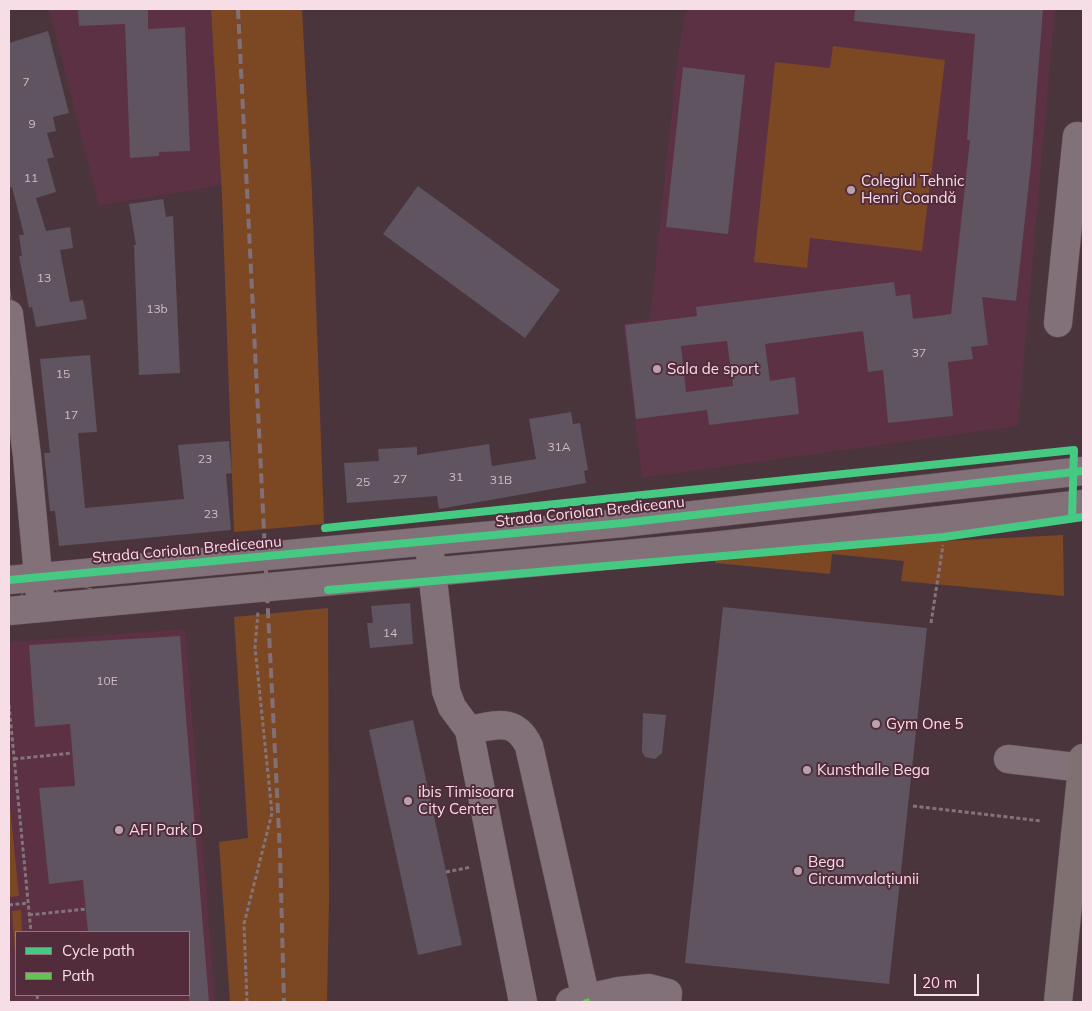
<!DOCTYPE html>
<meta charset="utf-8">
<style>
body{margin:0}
#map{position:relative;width:1092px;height:1011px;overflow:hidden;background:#4a353d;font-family:Mulish,sans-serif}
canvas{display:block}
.frame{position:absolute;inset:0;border:10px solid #f7dde6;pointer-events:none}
.legend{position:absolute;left:15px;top:931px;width:175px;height:65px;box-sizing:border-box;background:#532c3c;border:1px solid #957380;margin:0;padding:6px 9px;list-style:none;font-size:15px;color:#f7dde6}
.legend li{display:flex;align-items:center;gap:10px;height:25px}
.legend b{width:25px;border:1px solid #957380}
.scale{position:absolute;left:914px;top:974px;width:65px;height:22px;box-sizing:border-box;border:2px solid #f7dde6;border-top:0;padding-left:6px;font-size:15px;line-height:18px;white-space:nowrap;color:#f7dde6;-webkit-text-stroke:4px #532c3c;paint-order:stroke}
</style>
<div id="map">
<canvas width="1092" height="1011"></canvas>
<div class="frame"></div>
<ul class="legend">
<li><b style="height:6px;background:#46c982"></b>Cycle path</li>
<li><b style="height:6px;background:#66c356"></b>Path</li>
</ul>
<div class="scale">20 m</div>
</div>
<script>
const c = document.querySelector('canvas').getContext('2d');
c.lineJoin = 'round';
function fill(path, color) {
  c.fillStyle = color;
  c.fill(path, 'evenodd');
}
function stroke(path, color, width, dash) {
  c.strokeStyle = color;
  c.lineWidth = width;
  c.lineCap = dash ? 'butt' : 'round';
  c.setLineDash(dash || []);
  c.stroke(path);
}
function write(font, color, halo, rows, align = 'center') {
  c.font = font + ' Mulish,sans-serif';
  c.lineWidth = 4;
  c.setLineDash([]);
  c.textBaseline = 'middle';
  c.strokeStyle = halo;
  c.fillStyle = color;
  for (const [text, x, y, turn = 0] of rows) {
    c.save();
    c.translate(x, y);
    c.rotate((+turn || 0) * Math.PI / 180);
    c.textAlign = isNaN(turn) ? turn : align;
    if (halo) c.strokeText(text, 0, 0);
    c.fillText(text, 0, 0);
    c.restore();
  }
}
fill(new Path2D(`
 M 49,9 L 211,9 L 221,185 L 99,206 Z
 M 686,9 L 1055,9 L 1018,426 L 642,478 L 623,324 L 650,319 L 677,61 Z
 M 185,629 L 215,1002 L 9,1002 L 9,642 ZM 16,932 L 189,932 L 189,995 L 16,995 Z`), '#5b3143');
fill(new Path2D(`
 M 211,9 L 302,9 L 312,192 L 324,524 L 234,532 L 222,196 Z
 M 833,46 L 945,60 L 922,251 L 810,238 L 807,268 L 754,262 L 775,62 L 830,68 Z
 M 1063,535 L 1064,596 L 901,581 L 904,561 L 832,554 L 830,574 L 715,563 L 715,556 L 944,541 Z
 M 328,608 L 329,900 L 327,1002 L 230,1002 L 219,842 L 248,838 L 234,617 Z
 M 9,796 L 19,896 L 10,897 L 9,880 Z
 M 21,910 L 22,932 L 16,932 L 16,968 L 12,911 Z`), '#7c4723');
fill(new Path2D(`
 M 78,9 L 148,9 L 148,29 L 185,27 L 190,151 L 159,152 L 159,156 L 130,158 L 125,24 L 79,26 Z
 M 855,9 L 1043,9 L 1031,164 L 1016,301 L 982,297 L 988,345 L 971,347 L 973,359 L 948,362 L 953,416 L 888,423 L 883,370 L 868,372 L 863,331 L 765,344 L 770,381 L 795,377 L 799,414 L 709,425 L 707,410 L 636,419 L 625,325 L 697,316 L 696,307 L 894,282 L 896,296 L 910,294 L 913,319 L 951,314 L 970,140 L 967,140 L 975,34 L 854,21 ZM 727,341 L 733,386 L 686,392 L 681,346 Z
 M 48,31 L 69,113 L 53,117 L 56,131 L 47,133 L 54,157 L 47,159 L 56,192 L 36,198 L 46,231 L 70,227 L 73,248 L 60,250 L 70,302 L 83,300 L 87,319 L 36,327 L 32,307 L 29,308 L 19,256 L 22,256 L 19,235 L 24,235 L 12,187 L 9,188 L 9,43 Z
 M 683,67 L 745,75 L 728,234 L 666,227 Z
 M 418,186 L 560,290 L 525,338 L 383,234 Z
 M 163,199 L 166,217 L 173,216 L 180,373 L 139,375 L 134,245 L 136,245 L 129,204 Z
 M 90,355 L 97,432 L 78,433 L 85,508 L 184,499 L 178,445 L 229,441 L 232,473 L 226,474 L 231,530 L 59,546 L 55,511 L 50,511 L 44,453 L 50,453 L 40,359 Z
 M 571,412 L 573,424 L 580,423 L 588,470 L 584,471 L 586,483 L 439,509 L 437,496 L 347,503 L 344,463 L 379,461 L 378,449 L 417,447 L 417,455 L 489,444 L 492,466 L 536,459 L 529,419 Z
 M 410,603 L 413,644 L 370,648 L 367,623 L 373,623 L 371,606 Z
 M 723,607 L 927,628 L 889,984 L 685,963 Z
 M 180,636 L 186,717 L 209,1002 L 189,1002 L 189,932 L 88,932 L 83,880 L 49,884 L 39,788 L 75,786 L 70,724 L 35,727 L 29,645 Z
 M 643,713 L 666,715 L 662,753 L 655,759 L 645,757 L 642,752 Z
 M 413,720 L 462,945 L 418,955 L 369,730 Z`), '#5f545f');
const minor = new Path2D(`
 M 9,314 L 27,456 L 40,596
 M 1058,323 L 1077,136
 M 430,554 L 446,691 L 452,707 L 469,730 L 523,1002
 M 9,580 L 623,523 L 1083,471
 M 9,611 L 713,546 L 1083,504
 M 469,730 C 496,725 515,717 529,746 L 586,999
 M 1008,759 L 1083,768
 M 570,1002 L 619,991 L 649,988 L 668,993 L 667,1002`);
const major = new Path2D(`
 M 1058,1002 L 1083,758`);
stroke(minor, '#67545b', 29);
stroke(major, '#67545b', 29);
stroke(new Path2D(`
 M 931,623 L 943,545
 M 9,705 L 31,932
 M 14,759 L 72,753
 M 913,806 L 1041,821
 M 446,872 L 471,867
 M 9,905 L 28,903
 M 29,915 L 86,909
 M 37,995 L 38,1002
 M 247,1002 L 244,924 L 272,813 L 255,647 L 258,612`), '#84747a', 3, [4, 2.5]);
stroke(minor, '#827178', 28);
stroke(major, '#7f7172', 28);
stroke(new Path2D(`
 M 9,284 L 29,423 L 41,548 C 41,568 31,588 15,601
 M 9,349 L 22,457 L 31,553 C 37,572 47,586 65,596
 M 42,545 C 50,568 68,584 92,589
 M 9,586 L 21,570 L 29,548
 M 9,600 L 711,534 L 1083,493
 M 9,611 L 713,546 L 1083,504`), '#817177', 1);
stroke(new Path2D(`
 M 238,9 L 280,853 L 284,1002`), '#817177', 4, [10, 5]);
stroke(new Path2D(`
 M 586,999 L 587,1002`), '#66c356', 6, [12, 6]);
stroke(new Path2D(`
 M 325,528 L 1074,450 L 1072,518
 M 9,580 L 623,523 L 1083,471
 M 328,590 L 944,537 L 1083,517`), '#46c982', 8);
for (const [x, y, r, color] of [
 [851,190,5,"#baa2ab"],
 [657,369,5,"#baa2ab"],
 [876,724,5,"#baa2ab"],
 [807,770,5,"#baa2ab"],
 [408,801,5,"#baa2ab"],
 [119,830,5,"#baa2ab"],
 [798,871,5,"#baa2ab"]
]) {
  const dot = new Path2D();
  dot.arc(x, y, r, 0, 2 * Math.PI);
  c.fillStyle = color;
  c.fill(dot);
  stroke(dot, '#532c3c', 2);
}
write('12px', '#d1bbc4', null, [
 ["7",26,82],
 ["9",32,124],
 ["11",31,178],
 ["13",44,278],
 ["13b",157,309],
 ["37",919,353],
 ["15",63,374],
 ["17",71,415],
 ["31A",559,447],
 ["23",205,459],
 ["31",456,477],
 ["27",400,479],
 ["31B",501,480],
 ["25",363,482],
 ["23",211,514],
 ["14",390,633],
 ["10E",107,681]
]);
write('15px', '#f7dde6', '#532c3c', [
 ["Colegiul Tehnic",861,181],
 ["Henri Coandă",861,198],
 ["Sala de sport",667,369],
 ["Gym One 5",886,724],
 ["Kunsthalle Bega",817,770],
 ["ibis Timisoara",418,792],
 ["City Center",418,809],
 ["AFI Park D",129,830],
 ["Bega",808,862],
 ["Circumvalațiunii",808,879]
], 'left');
write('15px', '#f7dde6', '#532c3c', [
 ["Strada Coriolan Brediceanu",590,512,-6],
 ["Strada Coriolan Brediceanu",187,550,-5]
]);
</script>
